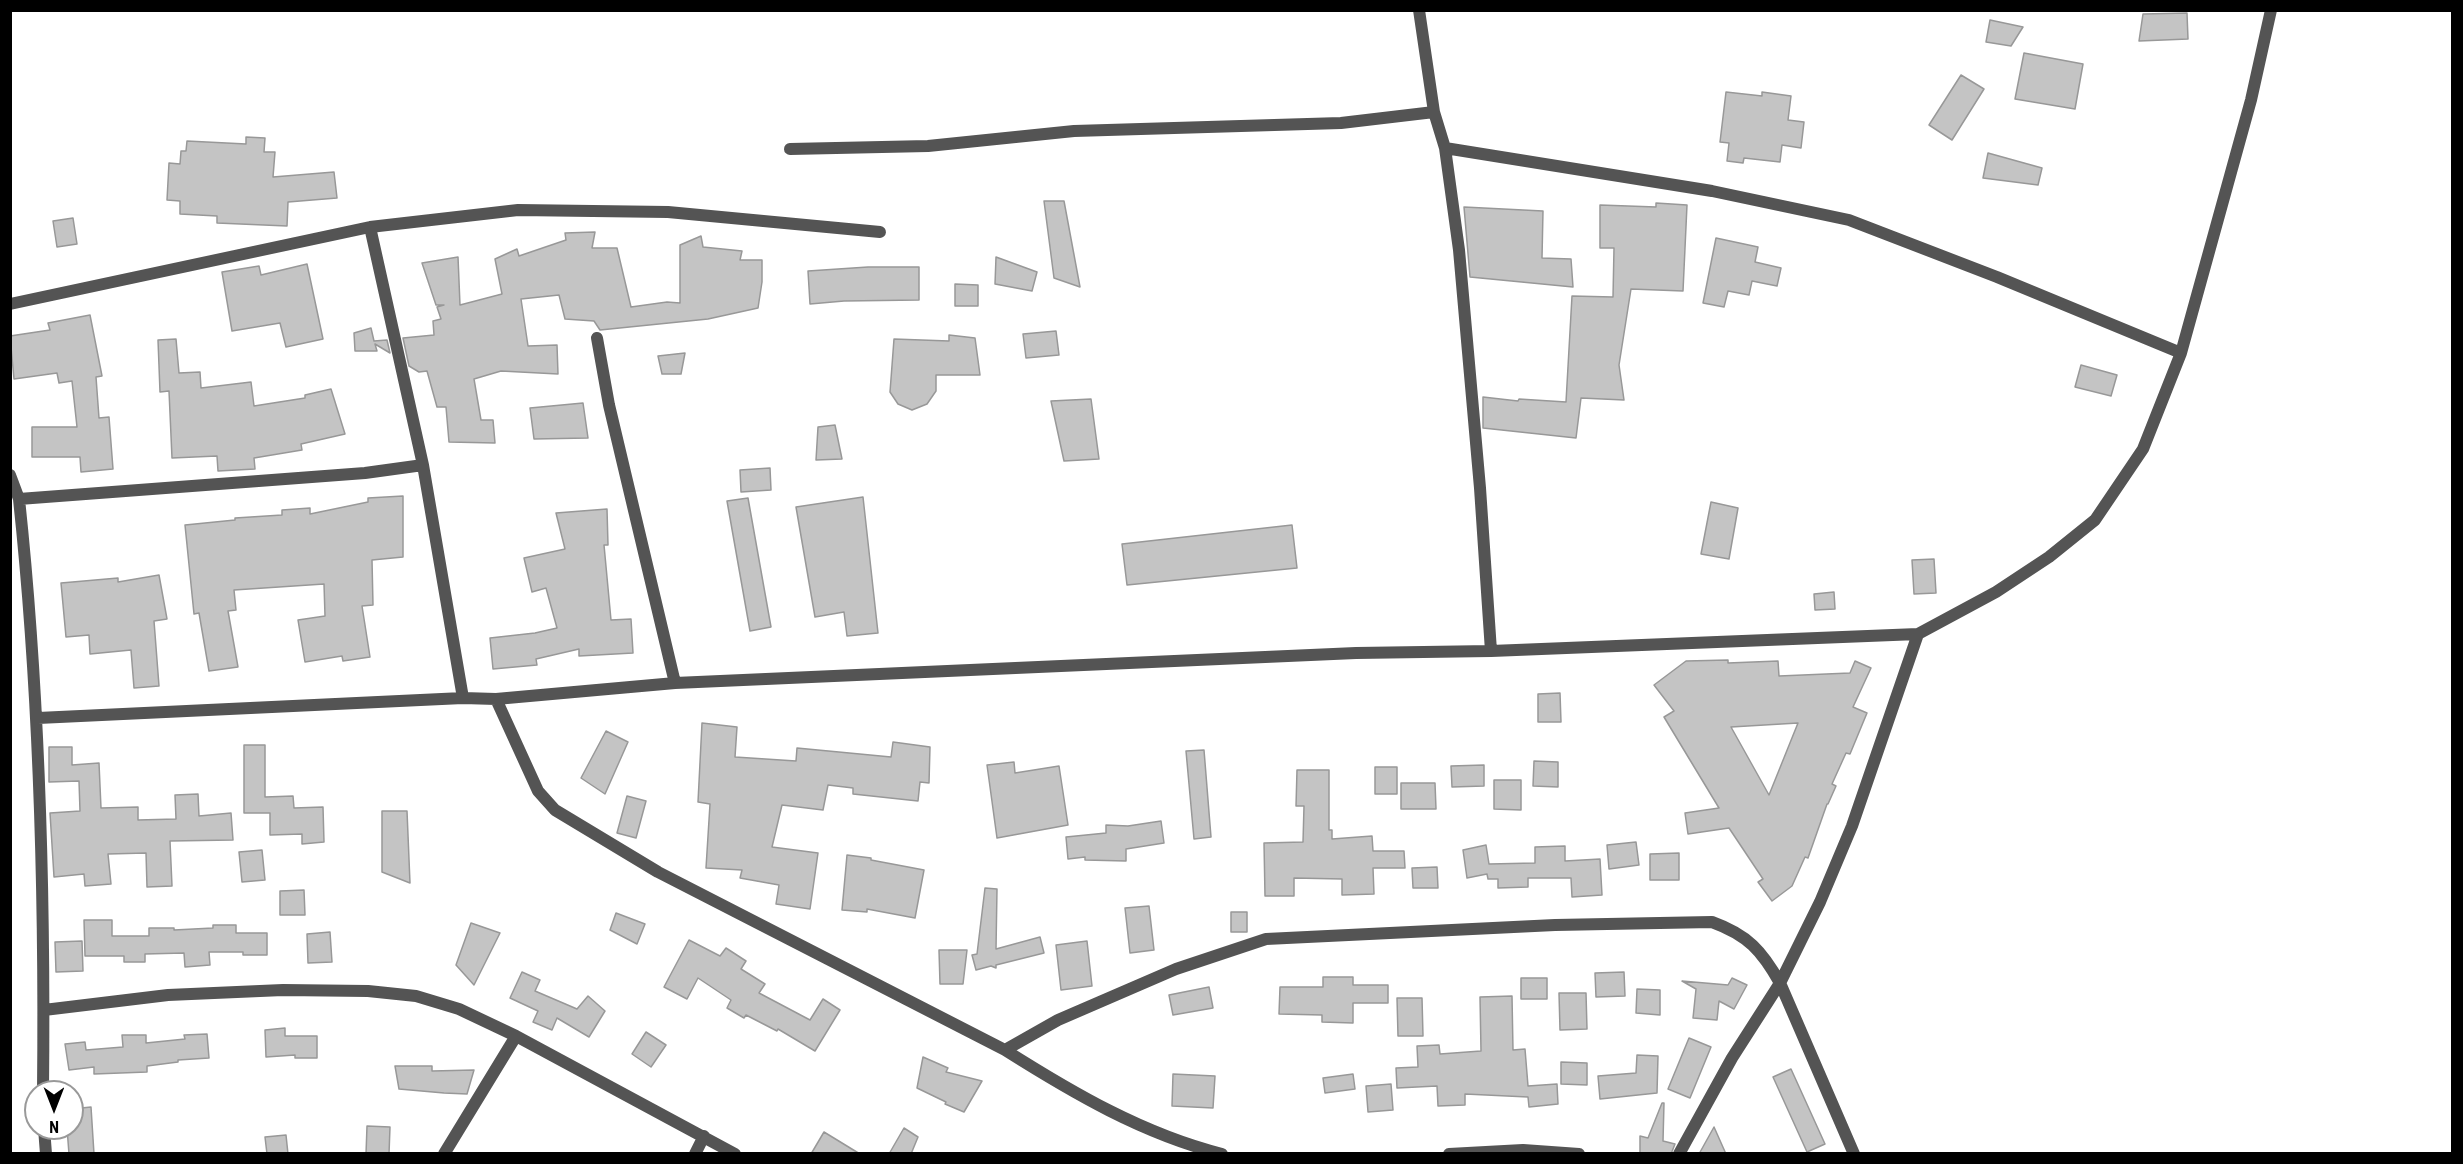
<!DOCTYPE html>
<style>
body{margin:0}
#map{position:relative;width:2463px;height:1164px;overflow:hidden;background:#fff;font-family:"Roboto Condensed",sans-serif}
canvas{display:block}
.frame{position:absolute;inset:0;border:12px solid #000;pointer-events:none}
.north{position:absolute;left:24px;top:1080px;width:60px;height:60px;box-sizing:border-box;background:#fff;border:2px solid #999;border-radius:50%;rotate:180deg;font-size:16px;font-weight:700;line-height:24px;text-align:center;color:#000}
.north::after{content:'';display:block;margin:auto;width:21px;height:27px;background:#000;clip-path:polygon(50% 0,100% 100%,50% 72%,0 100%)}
</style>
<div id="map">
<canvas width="2463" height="1164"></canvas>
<div class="frame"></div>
<div class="north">N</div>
</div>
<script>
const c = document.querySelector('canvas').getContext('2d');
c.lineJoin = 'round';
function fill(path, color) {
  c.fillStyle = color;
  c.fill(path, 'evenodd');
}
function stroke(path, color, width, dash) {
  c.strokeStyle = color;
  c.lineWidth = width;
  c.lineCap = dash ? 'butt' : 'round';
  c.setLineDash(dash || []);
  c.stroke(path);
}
const building = new Path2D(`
 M 2187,13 L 2188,39 L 2139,41 L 2143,14 Z
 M 1990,20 L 2023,27 L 2011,46 L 1986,42 Z
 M 2024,53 L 2083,64 L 2075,109 L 2015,99 Z
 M 1961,75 L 1984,89 L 1952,140 L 1929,125 Z
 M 1726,92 L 1762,96 L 1762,92 L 1791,96 L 1788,120 L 1804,122 L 1801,148 L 1782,145 L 1780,162 L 1744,158 L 1743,163 L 1727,161 L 1729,143 L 1720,142 Z
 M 246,137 L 265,138 L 264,152 L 275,152 L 273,177 L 334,172 L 337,198 L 288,202 L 287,226 L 217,223 L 217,216 L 180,214 L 180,201 L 167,200 L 169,163 L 180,164 L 181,151 L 186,151 L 187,141 L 246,144 Z
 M 1988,153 L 2042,168 L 2038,185 L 1983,178 Z
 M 1044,201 L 1064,201 L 1080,287 L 1054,278 Z
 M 1656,203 L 1687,205 L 1683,291 L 1631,289 L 1619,365 L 1624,400 L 1581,398 L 1576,438 L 1483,428 L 1483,397 L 1518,401 L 1519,399 L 1566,402 L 1572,296 L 1613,297 L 1614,248 L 1600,248 L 1600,205 L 1656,207 Z
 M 1464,207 L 1543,211 L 1542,258 L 1571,259 L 1573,287 L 1470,277 Z
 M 73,218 L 77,244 L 57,247 L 53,221 Z
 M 595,232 L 592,248 L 617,248 L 631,307 L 667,302 L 680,303 L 680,245 L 701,236 L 703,247 L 742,251 L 740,260 L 762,260 L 762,282 L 758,308 L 708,319 L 600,330 L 594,321 L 565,319 L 559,295 L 521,299 L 528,346 L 557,345 L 558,374 L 501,371 L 474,379 L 481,420 L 493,420 L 495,443 L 449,442 L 446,407 L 437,407 L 427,371 L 419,372 L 409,366 L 403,338 L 434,335 L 433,321 L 441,319 L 437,307 L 444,305 L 436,305 L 422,263 L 458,257 L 460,305 L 502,294 L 495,259 L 517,249 L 519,256 L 566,240 L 565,233 Z
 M 1716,238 L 1758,247 L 1755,262 L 1781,268 L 1777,286 L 1752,281 L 1749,295 L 1728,291 L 1724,307 L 1703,303 Z
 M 996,257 L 1037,272 L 1032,291 L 995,284 Z
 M 307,264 L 323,339 L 286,347 L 280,323 L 232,331 L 222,272 L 259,266 L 261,275 Z
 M 868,267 L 919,267 L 919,300 L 844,301 L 810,304 L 808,271 Z
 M 955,284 L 978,285 L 978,306 L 955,306 Z
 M 90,315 L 102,376 L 96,377 L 99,418 L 109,417 L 113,469 L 81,472 L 80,457 L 32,457 L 32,427 L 77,427 L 72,381 L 59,383 L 57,373 L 14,379 L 10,336 L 50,330 L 48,323 Z
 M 371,328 L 374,341 L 387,340 L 390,353 L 375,344 L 377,351 L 355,351 L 354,333 Z
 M 1056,331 L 1059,355 L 1026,358 L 1023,334 Z
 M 949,335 L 975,338 L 980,375 L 936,375 L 936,391 L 927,404 L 912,410 L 898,404 L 890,392 L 894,339 L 949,341 Z
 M 176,339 L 179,373 L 200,372 L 201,388 L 251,382 L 254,406 L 305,398 L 305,395 L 331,389 L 345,434 L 301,444 L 302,450 L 254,458 L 255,469 L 218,471 L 217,456 L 172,458 L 169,391 L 160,392 L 158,340 Z
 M 685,353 L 681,374 L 662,374 L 658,356 Z
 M 2081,365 L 2117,375 L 2111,396 L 2075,387 Z
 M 1091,399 L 1099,459 L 1064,461 L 1051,401 Z
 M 583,403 L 588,438 L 534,439 L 530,408 Z
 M 835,425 L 842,459 L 816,460 L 818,427 Z
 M 770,468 L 771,490 L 741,492 L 740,470 Z
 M 403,496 L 403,557 L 372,560 L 373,605 L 362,606 L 370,657 L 343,661 L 342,656 L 305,662 L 298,620 L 325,616 L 324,584 L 234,590 L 236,610 L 228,611 L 238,667 L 209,671 L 199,613 L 194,614 L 185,525 L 235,520 L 235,518 L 282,515 L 282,510 L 310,508 L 310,514 L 368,502 L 368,498 Z
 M 863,497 L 878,633 L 847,636 L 844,612 L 815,617 L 796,507 Z
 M 748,498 L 771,627 L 750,631 L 727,501 Z
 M 1711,502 L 1738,508 L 1729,559 L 1701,554 Z
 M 607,509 L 608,545 L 604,545 L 611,620 L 631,619 L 633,653 L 579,656 L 579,649 L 536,659 L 537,665 L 493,669 L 490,638 L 535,633 L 557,628 L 546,588 L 532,592 L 524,558 L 565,549 L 556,513 Z
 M 1292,525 L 1297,568 L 1127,585 L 1122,544 Z
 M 1934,559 L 1936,593 L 1914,594 L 1912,560 Z
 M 159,575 L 167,619 L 154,621 L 159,686 L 134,688 L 131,650 L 90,654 L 89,635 L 66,637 L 61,583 L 118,578 L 118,582 Z
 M 1834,592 L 1835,609 L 1815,610 L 1814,594 Z
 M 1728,660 L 1728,663 L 1778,661 L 1779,676 L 1850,673 L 1855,661 L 1871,668 L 1853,707 L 1867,713 L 1850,754 L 1846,753 L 1832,784 L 1836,786 L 1828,804 L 1827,804 L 1808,858 L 1805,857 L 1792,886 L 1772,901 L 1758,882 L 1763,879 L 1729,828 L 1688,834 L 1685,813 L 1719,808 L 1664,717 L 1674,711 L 1654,685 L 1686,661 ZM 1798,723 L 1769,795 L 1731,727 Z
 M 1560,693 L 1561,722 L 1538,722 L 1538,694 Z
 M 702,723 L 737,727 L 735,757 L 796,761 L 797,748 L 891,757 L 893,742 L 930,747 L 929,783 L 920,782 L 918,801 L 853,794 L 853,788 L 828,785 L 823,810 L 782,805 L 772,847 L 818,853 L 810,909 L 776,904 L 779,885 L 740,878 L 742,870 L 706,868 L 710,804 L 698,802 Z
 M 606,731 L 628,742 L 605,794 L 581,778 Z
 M 244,745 L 265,745 L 265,797 L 293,796 L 294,808 L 323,807 L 324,842 L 302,844 L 302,834 L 270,835 L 270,813 L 244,813 Z
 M 49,747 L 72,747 L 72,765 L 99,763 L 101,808 L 138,807 L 138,820 L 176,819 L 175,795 L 198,794 L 199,816 L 231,813 L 233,840 L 170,841 L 172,886 L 147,887 L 146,853 L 108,854 L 111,884 L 85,886 L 84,874 L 54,877 L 50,813 L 80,811 L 79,781 L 49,782 Z
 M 1204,750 L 1211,837 L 1194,839 L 1186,751 Z
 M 1534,761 L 1558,762 L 1558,787 L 1533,786 Z
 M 1014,762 L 1015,773 L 1059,766 L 1068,825 L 997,838 L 987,765 Z
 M 1484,765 L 1484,786 L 1452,787 L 1451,766 Z
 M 1375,767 L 1397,767 L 1397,794 L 1375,794 Z
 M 1297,770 L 1329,770 L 1329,830 L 1332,830 L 1332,839 L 1372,836 L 1373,851 L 1404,851 L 1405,868 L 1373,868 L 1374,894 L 1342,895 L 1342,879 L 1294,878 L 1294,896 L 1265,896 L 1264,843 L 1303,842 L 1304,806 L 1296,806 Z
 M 1494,780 L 1521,780 L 1521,810 L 1494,809 Z
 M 1401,783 L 1435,783 L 1436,809 L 1401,809 Z
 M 627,796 L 646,801 L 636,838 L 617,833 Z
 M 382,811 L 407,811 L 410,883 L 382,872 Z
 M 1161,821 L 1164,843 L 1126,849 L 1126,861 L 1085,860 L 1085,857 L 1068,859 L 1066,837 L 1106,833 L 1106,825 L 1128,826 Z
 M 1636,842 L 1639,865 L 1609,869 L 1607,845 Z
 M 1486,845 L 1489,864 L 1535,863 L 1535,847 L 1565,846 L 1565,861 L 1600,859 L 1602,895 L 1572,897 L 1571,878 L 1528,878 L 1528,887 L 1498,888 L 1498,879 L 1488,879 L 1487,874 L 1467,878 L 1463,850 Z
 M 262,850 L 265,880 L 242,882 L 239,852 Z
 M 1679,853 L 1679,880 L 1650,880 L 1650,854 Z
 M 847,855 L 871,858 L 871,860 L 924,870 L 915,918 L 867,909 L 867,912 L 842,910 Z
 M 1437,867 L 1438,888 L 1413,888 L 1412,868 Z
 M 985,888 L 997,889 L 996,949 L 1040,937 L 1044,953 L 996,965 L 996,968 L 991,966 L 976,970 L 972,955 L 977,954 Z
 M 304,890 L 305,915 L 280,915 L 280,891 Z
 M 1149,906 L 1154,950 L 1130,953 L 1125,908 Z
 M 1231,912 L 1247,912 L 1247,932 L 1231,932 Z
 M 616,913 L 645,924 L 637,944 L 610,930 Z
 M 84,920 L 112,920 L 112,936 L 149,936 L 149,928 L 174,928 L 174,930 L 213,928 L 213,925 L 236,925 L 236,933 L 267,933 L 267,955 L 243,955 L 243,952 L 209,952 L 210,965 L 185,967 L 184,953 L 145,954 L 145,962 L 124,962 L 124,956 L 85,956 Z
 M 471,923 L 500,933 L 474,985 L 456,965 Z
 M 330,932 L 332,962 L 308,963 L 307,934 Z
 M 689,940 L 720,956 L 726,948 L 746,961 L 741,969 L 765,984 L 759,993 L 810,1020 L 823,999 L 840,1010 L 815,1051 L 778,1029 L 777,1031 L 746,1015 L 744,1018 L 727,1008 L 731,1000 L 698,978 L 687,999 L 664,987 Z
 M 82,941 L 83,971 L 56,972 L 55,942 Z
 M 1087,941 L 1092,986 L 1061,990 L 1056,945 Z
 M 939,950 L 967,950 L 963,984 L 940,984 Z
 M 522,972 L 540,980 L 535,991 L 577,1009 L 588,996 L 605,1011 L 589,1037 L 557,1018 L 552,1030 L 533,1022 L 538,1011 L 510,998 Z
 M 1624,972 L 1625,996 L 1596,997 L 1595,973 Z
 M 1323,977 L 1353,977 L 1353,985 L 1388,985 L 1388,1003 L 1353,1003 L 1353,1023 L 1322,1022 L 1322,1015 L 1279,1014 L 1280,987 L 1323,987 Z
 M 1521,978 L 1547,978 L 1547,999 L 1521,999 Z
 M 1732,978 L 1747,985 L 1734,1009 L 1719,1001 L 1717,1020 L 1693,1018 L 1696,989 L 1682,981 L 1728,985 Z
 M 1209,987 L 1213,1008 L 1173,1015 L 1169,995 Z
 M 1637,989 L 1660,990 L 1660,1015 L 1636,1013 Z
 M 1559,993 L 1586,993 L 1587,1029 L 1560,1030 Z
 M 1512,996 L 1513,1050 L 1525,1049 L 1528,1086 L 1557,1084 L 1558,1104 L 1529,1107 L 1528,1097 L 1465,1094 L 1465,1105 L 1438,1106 L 1437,1086 L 1397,1088 L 1396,1068 L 1418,1067 L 1417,1046 L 1439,1045 L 1440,1054 L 1481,1051 L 1480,997 Z
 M 1397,998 L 1422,998 L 1423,1036 L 1398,1036 Z
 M 285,1028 L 285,1036 L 317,1036 L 317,1058 L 295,1058 L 295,1055 L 266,1057 L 265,1030 Z
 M 646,1032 L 666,1045 L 651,1067 L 632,1054 Z
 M 207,1034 L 209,1058 L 178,1060 L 178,1062 L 147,1066 L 147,1072 L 94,1074 L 94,1067 L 69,1070 L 65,1044 L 85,1042 L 86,1050 L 123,1047 L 122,1035 L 146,1035 L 146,1043 L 185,1039 L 184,1035 Z
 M 1689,1038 L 1711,1047 L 1690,1098 L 1668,1089 Z
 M 1637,1055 L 1658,1056 L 1657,1093 L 1600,1099 L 1598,1076 L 1636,1073 Z
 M 923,1057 L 948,1068 L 946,1072 L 982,1081 L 964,1112 L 945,1104 L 946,1102 L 917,1088 Z
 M 1561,1062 L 1587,1063 L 1587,1085 L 1561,1084 Z
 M 395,1066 L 432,1066 L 432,1071 L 474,1070 L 467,1094 L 444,1093 L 399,1089 Z
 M 1791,1069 L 1825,1144 L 1807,1152 L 1773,1077 Z
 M 1173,1074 L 1215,1076 L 1213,1108 L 1172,1106 Z
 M 1353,1074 L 1355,1089 L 1325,1093 L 1323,1078 Z
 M 1391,1084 L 1393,1110 L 1368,1112 L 1366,1086 Z
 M 1662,1103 L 1664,1103 L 1663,1141 L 1675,1144 L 1671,1154 L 1640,1154 L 1640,1136 L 1648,1138 Z
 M 91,1107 L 94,1154 L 69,1154 L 67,1128 L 72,1128 L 72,1109 Z
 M 367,1126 L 390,1127 L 389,1154 L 366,1154 Z
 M 1714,1127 L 1726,1154 L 1699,1154 Z
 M 904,1128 L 918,1137 L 911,1154 L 889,1154 Z
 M 824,1132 L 860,1154 L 811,1154 Z
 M 286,1135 L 288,1154 L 267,1154 L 265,1137 Z`);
fill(building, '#c4c4c4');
stroke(building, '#989898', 1.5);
stroke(new Path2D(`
 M 1419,10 L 1434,112 L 1445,148 L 1459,250 L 1480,488 L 1491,651
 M 1445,148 L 1712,191 L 1849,220 L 1997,277 L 2181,353
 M 790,149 L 928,146 L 1074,131 L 1341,123 L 1434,112
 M 370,227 L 423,465 L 463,698
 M 10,304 L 370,227 L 518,210 L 668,212 L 880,232
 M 597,338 L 609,405 L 675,683
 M 10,475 L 19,499 C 40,696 45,894 43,1092
 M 19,499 L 365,473 L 423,465
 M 496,699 L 538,791 L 555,810 L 658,872 L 1005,1050 C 1073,1093 1143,1134 1222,1154
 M 38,718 L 463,698 L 496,699 L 675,683 L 1356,653 L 1491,651 L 1918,634
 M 44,1010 L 168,995 L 283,990 L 368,991 L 416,996 L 459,1009 L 516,1036 L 735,1154
 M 1005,1050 L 1058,1020 L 1176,969 L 1266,939 L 1555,925 L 1712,922 C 1748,935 1762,951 1780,983 L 1854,1154
 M 44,1128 L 46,1154
 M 444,1154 L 516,1036
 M 695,1154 L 704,1136
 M 1449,1154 L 1523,1150 L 1579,1154
 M 1679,1154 L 1732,1058 L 1780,983 L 1820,902 L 1852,826 L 1918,634 L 1996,592 L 2049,557 L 2095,520 L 2143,449 L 2181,353 L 2251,100 L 2271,10`), '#545454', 12);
</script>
